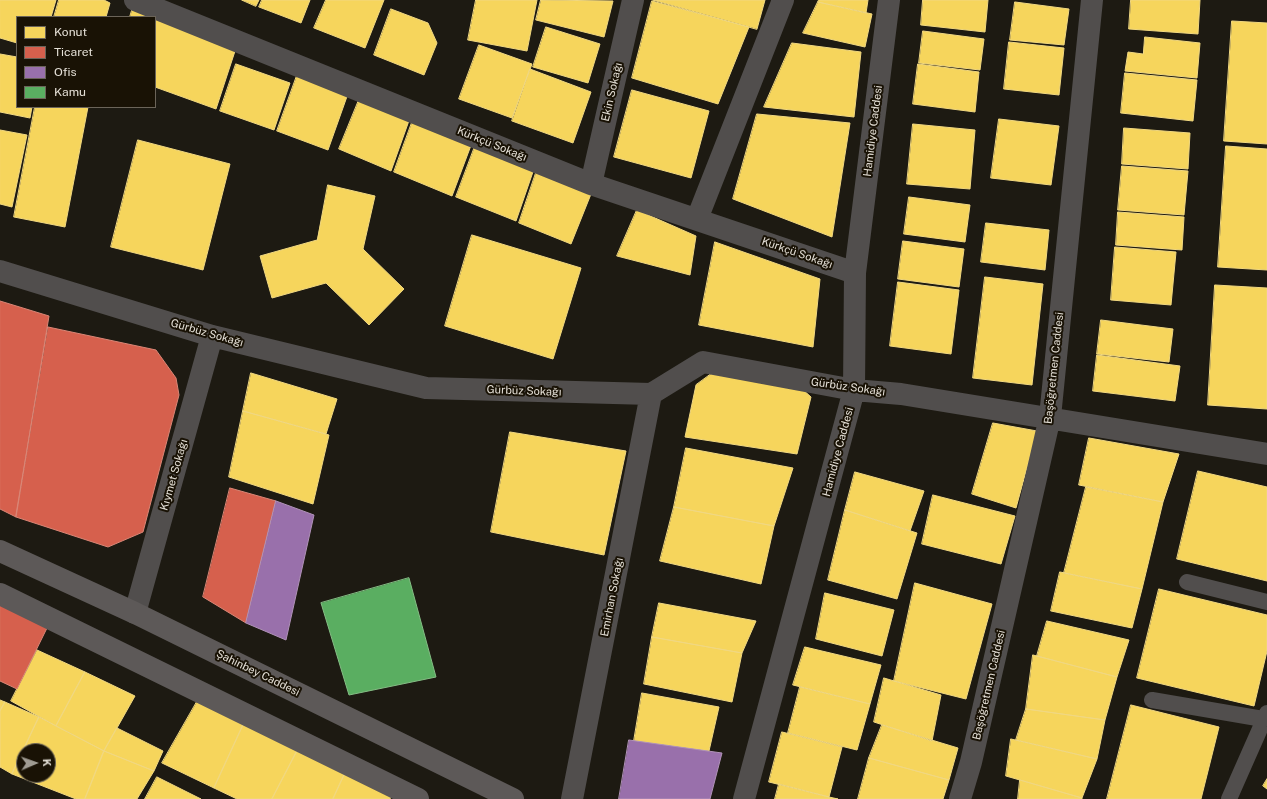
<!DOCTYPE html>
<meta charset="utf-8">
<style>
body{margin:0}
#map{position:relative;width:1267px;height:799px;overflow:hidden;background:#1d1a12;font-family:"Public Sans",sans-serif}
canvas{display:block}
.legend{position:absolute;left:16px;top:16px;width:140px;height:92px;box-sizing:border-box;background:#191205;border:1px solid #6b6459;margin:0;padding:5px 7px;list-style:none;font-size:12px;color:#e5e0d7}
.legend li{display:flex;align-items:center;gap:8px;height:20px}
.legend b{width:20px;border:1px solid #6b6459}
.north{position:absolute;left:16px;top:743px;width:40px;height:40px;box-sizing:border-box;background:#191205;border:1px solid #6b6459;border-radius:50%;rotate:88deg;font-size:11px;font-weight:700;line-height:16px;text-align:center;color:#e5e0d7}
.north::after{content:'';display:block;margin:auto;width:14px;height:18px;background:#9f9b92;clip-path:polygon(50% 0,100% 100%,50% 72%,0 100%)}
</style>
<div id="map">
<canvas width="1267" height="799"></canvas>
<ul class="legend">
<li><b style="height:11px;background:#f6d55c"></b>Konut</li>
<li><b style="height:11px;background:#d6604d"></b>Ticaret</li>
<li><b style="height:11px;background:#9970ab"></b>Ofis</li>
<li><b style="height:11px;background:#5aae61"></b>Kamu</li>
</ul>
<div class="north">K</div>
</div>
<script>
const c = document.querySelector('canvas').getContext('2d');
c.lineJoin = 'round';
function fill(path, color) {
  c.fillStyle = color;
  c.fill(path, 'evenodd');
}
function stroke(path, color, width, dash) {
  c.strokeStyle = color;
  c.lineWidth = width;
  c.lineCap = dash ? 'butt' : 'round';
  c.setLineDash(dash || []);
  c.stroke(path);
}
function write(font, color, halo, rows, align = 'center') {
  c.font = font + ' "Public Sans",sans-serif';
  c.lineWidth = 4;
  c.setLineDash([]);
  c.textBaseline = 'middle';
  c.strokeStyle = halo;
  c.fillStyle = color;
  for (const [text, x, y, turn = 0] of rows) {
    c.save();
    c.translate(x, y);
    c.rotate((+turn || 0) * Math.PI / 180);
    c.textAlign = isNaN(turn) ? turn : align;
    if (halo) c.strokeText(text, 0, 0);
    c.fillText(text, 0, 0);
    c.restore();
  }
}
const homes = new Path2D(`
 M 0,0 L 56,0 L 51,17 L 17,17 L 17,43 L 0,38 Z
 M 59,0 L 104,0 L 110,3 L 106,17 L 54,17 Z
 M 242,0 L 259,0 L 256,6 Z
 M 262,0 L 310,0 L 301,23 L 259,7 Z
 M 326,0 L 384,0 L 365,48 L 314,28 Z
 M 476,0 L 537,0 L 527,51 L 468,40 Z
 M 541,0 L 613,1 L 604,37 L 536,20 Z
 M 653,0 L 765,0 L 757,29 Z
 M 819,0 L 868,0 L 866,13 L 818,2 Z
 M 923,0 L 988,0 L 985,32 L 921,25 Z
 M 1131,0 L 1200,0 L 1198,34 L 1129,29 Z
 M 652,1 L 749,27 L 718,104 L 632,78 Z
 M 818,2 L 872,14 L 865,47 L 803,33 Z
 M 1015,2 L 1069,9 L 1064,45 L 1010,40 Z
 M 133,7 L 237,45 L 216,109 L 155,87 L 155,17 L 130,17 Z
 M 391,9 L 428,23 L 437,43 L 424,75 L 374,55 Z
 M 1232,21 L 1267,23 L 1267,144 L 1224,141 Z
 M 546,27 L 600,44 L 588,83 L 533,67 Z
 M 923,31 L 984,39 L 980,70 L 919,63 Z
 M 1145,37 L 1200,43 L 1197,78 L 1125,71 L 1128,52 L 1143,54 Z
 M 1009,42 L 1064,48 L 1059,95 L 1004,89 Z
 M 792,43 L 861,52 L 854,117 L 764,107 Z
 M 479,45 L 532,64 L 512,118 L 459,99 Z
 M 0,54 L 17,57 L 17,107 L 32,107 L 30,118 L 0,112 Z
 M 236,64 L 290,83 L 274,130 L 220,111 Z
 M 918,64 L 979,72 L 975,112 L 913,104 Z
 M 530,69 L 591,92 L 573,143 L 512,121 Z
 M 299,70 L 350,88 L 328,150 L 277,131 Z
 M 1125,73 L 1197,80 L 1193,121 L 1121,113 Z
 M 632,90 L 709,111 L 691,178 L 614,157 Z
 M 361,95 L 411,115 L 391,171 L 339,149 Z
 M 35,107 L 88,107 L 65,227 L 14,217 Z
 M 757,114 L 850,123 L 832,237 L 733,199 Z
 M 414,117 L 473,140 L 452,196 L 394,172 Z
 M 999,119 L 1059,126 L 1051,185 L 991,178 Z
 M 913,124 L 975,130 L 970,189 L 907,184 Z
 M 1124,128 L 1190,133 L 1188,169 L 1122,164 Z
 M 0,130 L 27,135 L 12,207 L 0,204 Z
 M 138,140 L 230,164 L 203,270 L 111,247 Z
 M 477,141 L 535,166 L 516,221 L 456,197 Z
 M 1226,146 L 1267,149 L 1267,270 L 1218,267 Z
 M 1122,166 L 1188,171 L 1184,215 L 1118,210 Z
 M 538,167 L 593,189 L 571,244 L 519,223 Z
 M 328,185 L 375,196 L 363,249 L 404,289 L 369,325 L 326,283 L 272,298 L 260,256 L 317,240 Z
 M 909,197 L 970,205 L 965,242 L 904,234 Z
 M 637,210 L 696,236 L 690,275 L 617,256 Z
 M 1118,212 L 1184,217 L 1182,250 L 1116,245 Z
 M 986,223 L 1049,230 L 1045,270 L 981,262 Z
 M 472,235 L 581,268 L 553,359 L 445,326 Z
 M 903,241 L 964,249 L 959,287 L 898,279 Z
 M 715,242 L 820,279 L 813,347 L 699,325 Z
 M 1115,247 L 1176,252 L 1171,305 L 1111,300 Z
 M 985,277 L 1043,284 L 1032,385 L 973,378 Z
 M 898,282 L 959,290 L 951,354 L 890,346 Z
 M 1215,285 L 1267,288 L 1267,409 L 1208,405 Z
 M 1101,320 L 1173,329 L 1169,362 L 1097,354 Z
 M 1097,355 L 1180,366 L 1175,401 L 1093,391 Z
 M 251,373 L 337,399 L 326,434 L 243,411 Z
 M 711,374 L 801,388 L 811,397 L 797,454 L 685,437 L 696,385 Z
 M 243,411 L 329,435 L 313,504 L 229,477 Z
 M 993,423 L 1037,431 L 1016,508 L 972,494 Z
 M 510,432 L 626,451 L 604,555 L 491,532 Z
 M 1089,438 L 1179,454 L 1163,502 L 1079,485 Z
 M 686,448 L 793,468 L 774,526 L 674,507 Z
 M 1198,471 L 1267,487 L 1267,581 L 1177,559 Z
 M 855,472 L 924,491 L 910,531 L 845,510 Z
 M 1086,487 L 1163,502 L 1142,589 L 1064,573 Z
 M 933,495 L 1015,516 L 1001,564 L 922,544 Z
 M 674,507 L 774,526 L 761,584 L 660,561 Z
 M 845,510 L 917,533 L 897,599 L 828,580 Z
 M 1060,572 L 1142,589 L 1132,628 L 1051,611 Z
 M 915,583 L 992,604 L 966,699 L 894,681 Z
 M 1159,589 L 1267,615 L 1267,651 L 1254,706 L 1137,678 Z
 M 825,593 L 894,610 L 882,656 L 816,639 Z
 M 659,603 L 756,621 L 742,653 L 652,637 Z
 M 1047,621 L 1129,640 L 1117,677 L 1037,656 Z
 M 652,637 L 742,653 L 732,702 L 644,684 Z
 M 805,647 L 881,665 L 870,704 L 793,685 Z
 M 37,650 L 85,672 L 56,726 L 11,701 Z
 M 1033,655 L 1117,677 L 1105,720 L 1026,709 Z
 M 85,672 L 135,696 L 104,751 L 56,726 Z
 M 884,678 L 941,695 L 932,741 L 874,722 Z
 M 800,687 L 870,704 L 857,750 L 788,733 Z
 M 642,693 L 719,707 L 709,751 L 634,741 Z
 M 0,700 L 5,702 L 0,711 Z
 M 198,700 L 244,723 L 214,788 L 162,763 Z
 M 5,702 L 39,717 L 12,774 L 0,767 L 0,711 Z
 M 1131,705 L 1219,727 L 1201,799 L 1107,799 Z
 M 1026,709 L 1105,720 L 1097,759 L 1016,740 Z
 M 39,717 L 104,751 L 85,799 L 76,799 L 12,774 ZM 24,751 L 48,751 L 48,775 L 24,775 Z
 M 244,723 L 297,751 L 272,799 L 237,799 L 214,788 Z
 M 882,725 L 958,748 L 949,780 L 869,758 Z
 M 117,728 L 163,751 L 154,771 L 104,751 Z
 M 782,732 L 842,747 L 829,797 L 769,782 Z
 M 1011,739 L 1097,759 L 1082,798 L 1006,776 Z
 M 104,751 L 154,771 L 137,799 L 85,799 Z
 M 297,751 L 345,773 L 333,799 L 272,799 Z
 M 869,758 L 949,780 L 943,799 L 858,799 Z
 M 345,773 L 392,794 L 390,799 L 333,799 Z
 M 157,777 L 201,799 L 145,799 Z
 M 1267,779 L 1267,789 L 1263,786 Z
 M 1020,780 L 1082,798 L 1082,799 L 1018,799 Z
 M 779,784 L 829,797 L 838,799 L 775,799 Z`);
fill(homes, '#f6d55c');
stroke(homes, '#f1d881', 1);
const shops = new Path2D(`
 M 0,301 L 49,316 L 16,517 L 0,509 Z
 M 48,327 L 156,350 L 176,378 L 179,395 L 143,532 L 108,547 L 16,517 Z
 M 230,488 L 276,501 L 246,623 L 203,597 Z
 M 0,605 L 47,628 L 17,689 L 0,681 Z`);
fill(shops, '#d6604d');
stroke(shops, '#da8676', 1);
const offices = new Path2D(`
 M 276,501 L 314,515 L 286,640 L 246,623 Z
 M 629,740 L 722,753 L 710,799 L 619,799 Z`);
fill(offices, '#9970ab');
stroke(offices, '#b092b8', 1);
const public = new Path2D(`
 M 409,578 L 436,677 L 349,695 L 321,603 Z`);
fill(public, '#5aae61');
stroke(public, '#84bd84', 1);
stroke(new Path2D(`
 M 1187,582 L 1267,602
 M 1152,700 L 1263,719 L 1267,716
 M 1229,799 L 1267,713`), '#514e4d', 16);
stroke(new Path2D(`
 M 135,0 L 591,184 L 855,273
 M 591,184 L 633,0
 M 697,219 L 783,0
 M 0,271 L 212,336 L 426,388 L 651,394 L 703,362 L 854,390 L 901,394 L 1267,454
 M 135,613 L 212,336
 M 572,799 L 651,394
 M 744,799 L 854,390 L 855,273 L 889,0
 M 960,799 L 971,762 L 1050,417 L 1092,0`), '#514e4d', 22);
stroke(new Path2D(`
 M 0,551 L 135,613 L 513,799
 M 0,594 L 418,799`), '#5d5958', 22);
write('11px', '#e5e0d7', '#191205', [
 ["Ekin Sokağı",612,92,-77],
 ["Hamidiye Caddesi",873,131,-83],
 ["Kürkçü Sokağı",492,144,22],
 ["Kürkçü Sokağı",797,253,19],
 ["Gürbüz Sokağı",207,333,16],
 ["Başöğretmen Caddesi",1054,368,-84],
 ["Gürbüz Sokağı",848,387,8],
 ["Gürbüz Sokağı",524,391,2],
 ["Hamidiye Caddesi",838,452,-75],
 ["Kıymet Sokağı",174,475,-74],
 ["Emirhan Sokağı",612,597,-79],
 ["Şahinbey Caddesi",258,673,26],
 ["Başöğretmen Caddesi",989,685,-77]
]);
</script>
